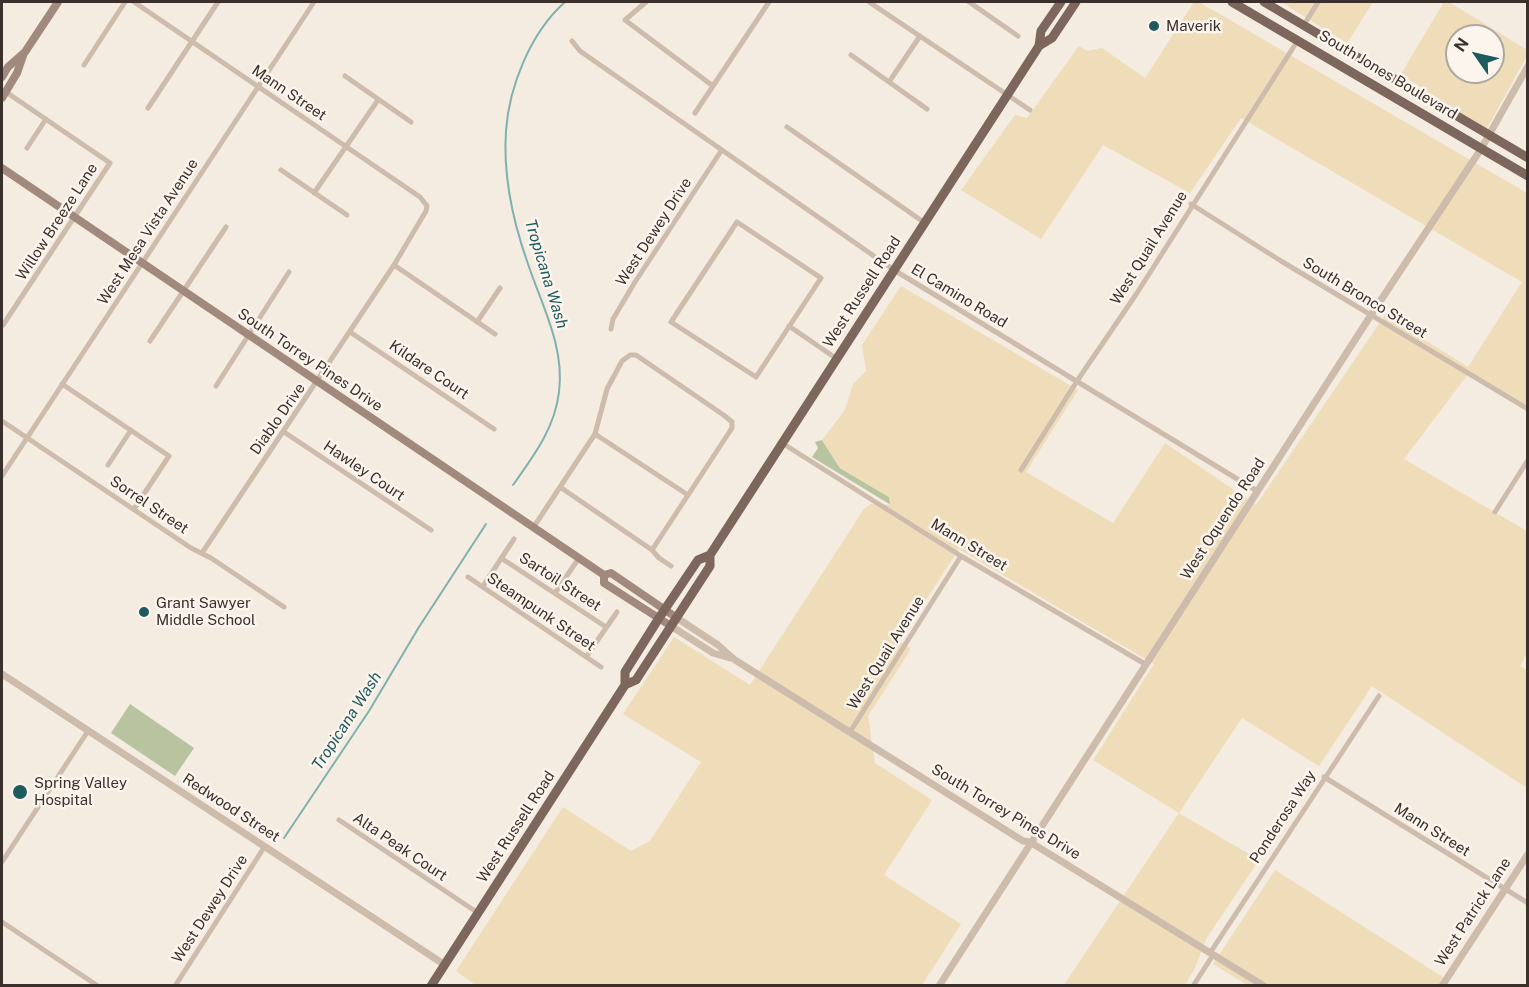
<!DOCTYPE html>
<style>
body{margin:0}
#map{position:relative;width:1529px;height:987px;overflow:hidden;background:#f4ebe1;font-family:"Public Sans",sans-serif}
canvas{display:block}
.frame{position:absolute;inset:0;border:3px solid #3b302b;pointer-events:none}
.north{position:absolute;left:1445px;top:24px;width:60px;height:60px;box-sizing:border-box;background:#fbf5ee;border:2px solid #aea6a0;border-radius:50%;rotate:304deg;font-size:16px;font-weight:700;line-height:24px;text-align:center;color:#3b302b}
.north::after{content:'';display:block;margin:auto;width:21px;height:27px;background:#1f5a5e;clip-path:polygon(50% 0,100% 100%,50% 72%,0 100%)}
</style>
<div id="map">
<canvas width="1529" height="987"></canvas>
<div class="frame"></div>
<div class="north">N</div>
</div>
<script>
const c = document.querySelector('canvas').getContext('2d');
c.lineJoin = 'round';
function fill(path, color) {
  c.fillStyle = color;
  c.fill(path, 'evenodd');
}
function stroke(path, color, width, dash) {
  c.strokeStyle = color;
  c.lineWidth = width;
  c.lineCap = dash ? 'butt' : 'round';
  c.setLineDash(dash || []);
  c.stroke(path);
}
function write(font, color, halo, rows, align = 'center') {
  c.font = font + ' "Public Sans",sans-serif';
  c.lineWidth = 5;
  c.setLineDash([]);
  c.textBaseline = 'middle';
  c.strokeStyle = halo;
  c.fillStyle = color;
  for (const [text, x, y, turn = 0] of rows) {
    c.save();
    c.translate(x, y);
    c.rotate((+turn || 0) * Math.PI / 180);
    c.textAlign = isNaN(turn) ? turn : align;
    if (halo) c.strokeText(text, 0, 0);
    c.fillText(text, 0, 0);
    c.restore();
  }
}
fill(new Path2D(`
 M 822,440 L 840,468 L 889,497 L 891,505 L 812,457 L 818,448 L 815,442 Z
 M 130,704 L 194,748 L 175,776 L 111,733 Z`), '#b8c4a0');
fill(new Path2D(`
 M 1194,2 L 1199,2 L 1527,193 L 1527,407 L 1468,374 L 1404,459 L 1527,531 L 1527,654 L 1520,666 L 1527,670 L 1527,788 L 1372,686 L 1319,766 L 1242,718 L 1179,813 L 1259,860 L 1206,939 L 1195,968 L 1185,985 L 1064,985 L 1179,813 L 1093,760 L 1154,664 L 959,549 L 899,641 L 911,649 L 868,716 L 875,763 L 932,800 L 884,875 L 961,924 L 922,985 L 477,986 L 456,971 L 563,807 L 631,851 L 650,841 L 701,762 L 623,714 L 674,637 L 750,685 L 864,509 L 871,504 L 890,505 L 889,497 L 840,468 L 822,440 L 845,410 L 853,384 L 866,371 L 862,345 L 901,286 L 1078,390 L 1026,472 L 1113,523 L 1165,443 L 1256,505 L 1385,315 L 1468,367 L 1522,282 L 1241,118 L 1190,193 L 1103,145 L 1041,239 L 961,190 L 1015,115 L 1027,118 L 1079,46 L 1087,51 L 1102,48 L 1145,78 Z
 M 1281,2 L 1373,2 L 1347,43 Z
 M 1444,2 L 1449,2 L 1527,50 L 1527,56 L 1486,130 L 1401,74 ZM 1457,36 L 1493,36 L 1493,72 L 1457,72 Z
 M 1275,870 L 1446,979 L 1441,986 L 1247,985 L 1213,964 Z`), '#efdcb8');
stroke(new Path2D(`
 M 513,485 C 533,457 555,428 559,392 C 565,346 541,304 527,261 C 513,221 503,174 506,131 C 509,86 531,32 565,2
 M 284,838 L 369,711 L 419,627 L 486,524`), '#7fb0b2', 2);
stroke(new Path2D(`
 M 134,2 L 420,197 L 427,206 L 426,211 L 394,265 L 202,553
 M 646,2 L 625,20 L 713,86
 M 869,2 L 1030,110
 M 969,2 L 1018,36
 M 1304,25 L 1318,2
 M 572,41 L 580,51 L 894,270 L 1257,491
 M 851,55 L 927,109
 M 84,65 L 125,2
 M 345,76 L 411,122
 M 889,82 L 920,36
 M 148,108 L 218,2
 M 695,113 L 769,2
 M 787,127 L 925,223
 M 27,148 L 46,119
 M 281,170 L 347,215
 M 314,193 L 378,100
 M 1191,204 L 1281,261 L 1528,409
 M 737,222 L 821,278 L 756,377 L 671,322 Z
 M 394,265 L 495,334
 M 477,322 L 500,288
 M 2,324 L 3,325 L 110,163 L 6,92
 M 789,326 L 837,359
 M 611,329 L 613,319 L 635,282 L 721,151
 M 350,332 L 494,429
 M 150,341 L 226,227
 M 62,384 L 169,456 L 134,509
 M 216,386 L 289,272
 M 2,421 L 191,548 L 211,558 L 284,607
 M 284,432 L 431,530
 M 595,434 L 688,495
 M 782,443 L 961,556 L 1145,664
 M 108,465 L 131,430
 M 1021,470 L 1077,381 L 1137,293 L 1298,40
 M 2,476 L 314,2
 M 560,487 L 652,550 L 659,558 L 671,566
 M 1495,512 L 1528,460
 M 533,528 L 595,434 L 607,389 L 622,361 L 630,355 L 636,355 L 725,416 L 732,422 L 732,428 L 652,550
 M 501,558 L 606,627
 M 468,577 L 601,667
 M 483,586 L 514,539
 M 555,593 L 579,558
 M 586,657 L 617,612
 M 850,732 L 961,556
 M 1324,777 L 1528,903
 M 339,820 L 478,913
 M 2,862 L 88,731
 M 2,922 L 98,986
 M 1210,953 L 1379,696
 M 175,986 L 265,846
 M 1193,986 L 1213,955`), '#cdbbac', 5);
stroke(new Path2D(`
 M 677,618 L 718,645 L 735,660 L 1023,841 L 1030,842 L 1264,986
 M 671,626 L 713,653 L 730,658
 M 2,674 L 445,965
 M 939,986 L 1371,315 L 1481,149 L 1528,66
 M 1442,986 L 1528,854`), '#cdbbac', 7);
stroke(new Path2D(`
 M 2,77 L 8,67 L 25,52 L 58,2
 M 2,98 L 17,73 L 24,53
 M 2,168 L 604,575 L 611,573 L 677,618
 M 604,575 L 604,583 L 671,626`), '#a18a7d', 8);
stroke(new Path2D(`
 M 1232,2 L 1528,176
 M 1264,2 L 1528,158
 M 1039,46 L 1052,38 L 1076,2
 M 625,685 L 625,672 L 659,618 L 698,560 L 710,555
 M 431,986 L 625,685 L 636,680 L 710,566 L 710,555 L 1039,46 L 1041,31 L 1061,2`), '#7d675c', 9);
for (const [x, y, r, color] of [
 [1154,26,6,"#1f5a5e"],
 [144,612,6,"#1f5a5e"],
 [20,792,8,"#1f5a5e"]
]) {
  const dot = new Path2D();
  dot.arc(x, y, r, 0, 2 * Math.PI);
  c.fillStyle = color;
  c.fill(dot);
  stroke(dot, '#fbf5ee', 2);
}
write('15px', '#3b302b', '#fbf5ee', [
 ["Maverik",1166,26],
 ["Grant Sawyer",156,603],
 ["Middle School",156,620],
 ["Spring Valley",34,783],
 ["Hospital",34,800]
], 'left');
write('15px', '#3b302b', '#fbf5ee', [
 ["South Jones Boulevard",1388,75,31],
 ["Mann Street",289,93,34],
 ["Willow Breeze Lane",57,222,-57],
 ["West Mesa Vista Avenue",148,232,-57],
 ["West Dewey Drive",654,232,-57],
 ["West Quail Avenue",1149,248,-58],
 ["West Russell Road",862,292,-57],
 ["El Camino Road",959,296,31],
 ["South Bronco Street",1365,298,31],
 ["South Torrey Pines Drive",310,360,34],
 ["Kildare Court",429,370,34],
 ["Diablo Drive",278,419,-55],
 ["Hawley Court",364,471,34],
 ["Sorrel Street",149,505,34],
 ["West Oquendo Road",1223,519,-57],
 ["Mann Street",969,545,31],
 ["Sartoil Street",560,582,33],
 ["Steampunk Street",541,612,34],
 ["West Quail Avenue",886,653,-58],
 ["Redwood Street",231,808,33],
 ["South Torrey Pines Drive",1006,812,31],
 ["Ponderosa Way",1283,817,-57],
 ["West Russell Road",516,827,-57],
 ["Mann Street",1432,830,32],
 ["Alta Peak Court",400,847,34],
 ["West Dewey Drive",210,909,-57],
 ["West Patrick Lane",1473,912,-57]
]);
write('italic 16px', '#1f5a5e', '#fbf5ee', [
 ["Tropicana Wash",546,274,73],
 ["Tropicana Wash",347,721,-57]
]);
</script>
